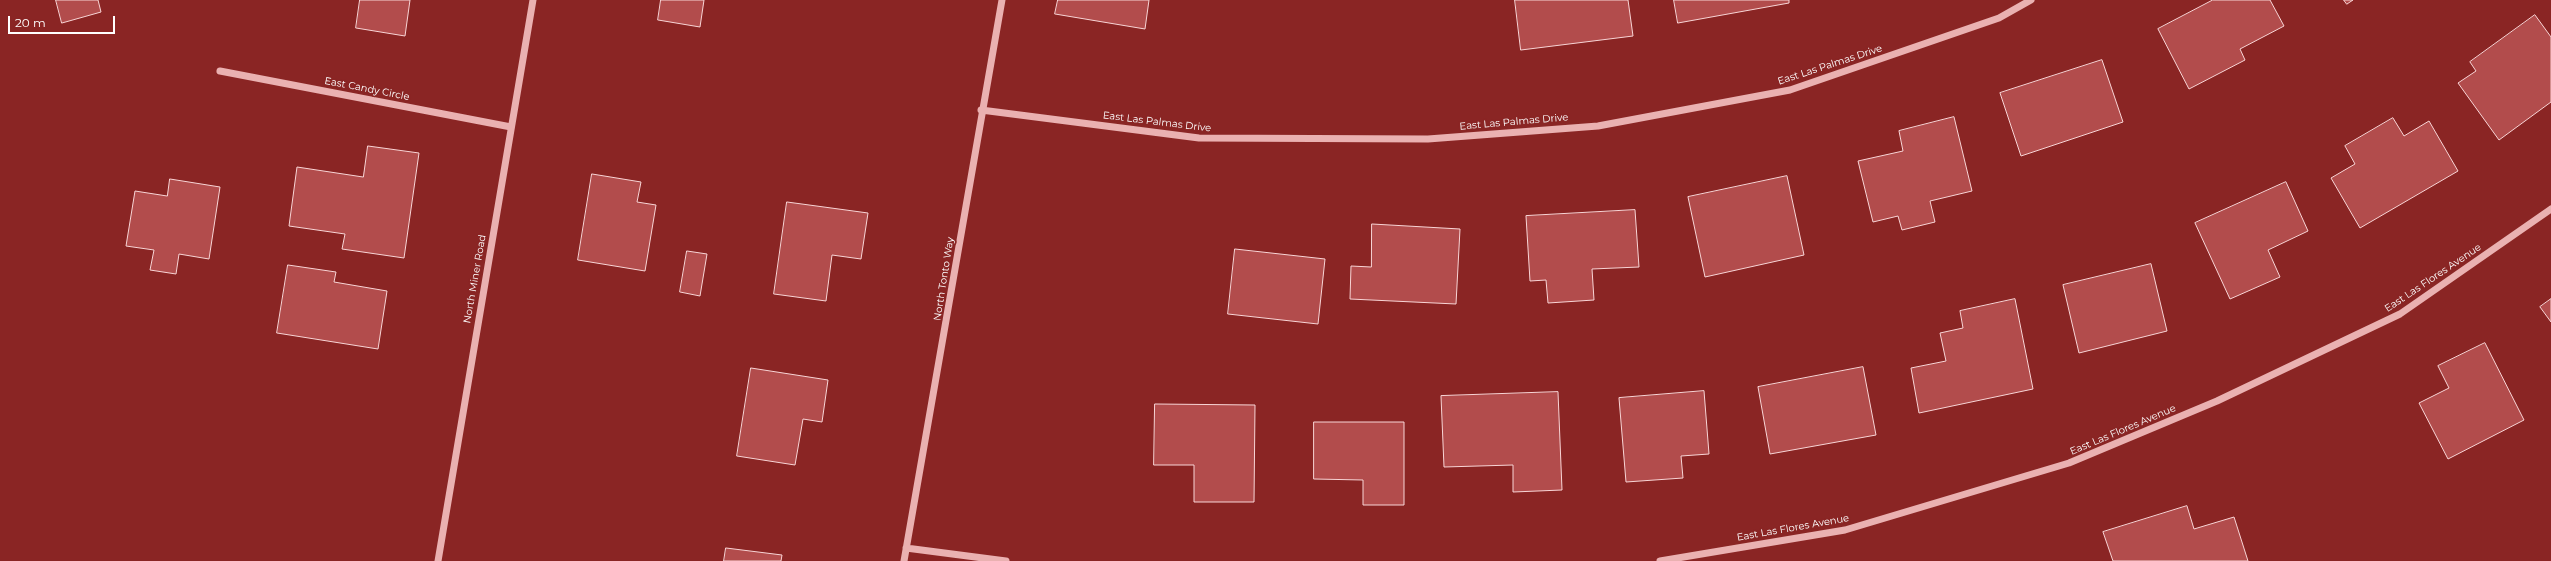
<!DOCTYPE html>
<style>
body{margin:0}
#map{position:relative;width:2551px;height:561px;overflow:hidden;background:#8a2524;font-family:Montserrat,sans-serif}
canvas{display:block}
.scale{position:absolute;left:8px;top:16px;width:107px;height:18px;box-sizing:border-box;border:2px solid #fff;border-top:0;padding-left:5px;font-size:12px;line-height:14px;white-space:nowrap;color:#fff;-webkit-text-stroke:3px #8a2524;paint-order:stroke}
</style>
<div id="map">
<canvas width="2551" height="561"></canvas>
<div class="scale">20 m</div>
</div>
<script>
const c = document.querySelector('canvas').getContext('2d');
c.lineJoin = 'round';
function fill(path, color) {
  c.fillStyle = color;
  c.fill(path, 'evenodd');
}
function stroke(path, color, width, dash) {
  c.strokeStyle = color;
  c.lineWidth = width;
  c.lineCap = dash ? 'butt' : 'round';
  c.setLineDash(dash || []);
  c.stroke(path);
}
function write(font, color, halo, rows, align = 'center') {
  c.font = font + ' Montserrat,sans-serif';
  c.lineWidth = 3.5;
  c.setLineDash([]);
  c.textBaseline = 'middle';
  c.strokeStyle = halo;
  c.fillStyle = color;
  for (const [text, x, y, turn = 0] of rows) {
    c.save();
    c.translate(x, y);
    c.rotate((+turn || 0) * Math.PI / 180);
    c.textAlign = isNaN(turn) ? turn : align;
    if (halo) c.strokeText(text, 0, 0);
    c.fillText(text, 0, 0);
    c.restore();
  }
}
const building = new Path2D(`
 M 56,0 L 98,0 L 101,12 L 62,23 Z
 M 360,0 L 410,0 L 405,36 L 356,28 Z
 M 661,0 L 704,0 L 700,27 L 658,20 Z
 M 1058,0 L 1149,0 L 1145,29 L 1055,14 Z
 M 1515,0 L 1628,0 L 1633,36 L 1521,50 Z
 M 1674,0 L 1789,0 L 1789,3 L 1678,23 Z
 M 2213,0 L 2270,0 L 2284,26 L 2240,49 L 2245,60 L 2189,89 L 2158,29 Z
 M 2344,0 L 2353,0 L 2347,4 Z
 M 2535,15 L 2551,37 L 2551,102 L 2499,140 L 2458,83 L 2476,71 L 2470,62 Z
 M 2102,60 L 2123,122 L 2021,156 L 2000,93 Z
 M 1954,117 L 1972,191 L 1930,201 L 1935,222 L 1902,230 L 1898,216 L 1873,222 L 1858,161 L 1903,151 L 1899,131 Z
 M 2393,118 L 2404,136 L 2429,121 L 2458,171 L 2360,228 L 2331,178 L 2355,164 L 2345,146 Z
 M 368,146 L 419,153 L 404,258 L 342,249 L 345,234 L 289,226 L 297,167 L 363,177 Z
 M 592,174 L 641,182 L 637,202 L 656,205 L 645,271 L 578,260 Z
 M 1787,176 L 1804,255 L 1705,277 L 1688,197 Z
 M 170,179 L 220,187 L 209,259 L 179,254 L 176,274 L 150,270 L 154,250 L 126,246 L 135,191 L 167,196 Z
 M 2286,182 L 2308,231 L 2268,250 L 2280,277 L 2230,299 L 2195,223 Z
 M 787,202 L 868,213 L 861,259 L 832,255 L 826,301 L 774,294 Z
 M 1635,210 L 1639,267 L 1592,269 L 1594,300 L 1548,303 L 1546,280 L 1530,281 L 1526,216 Z
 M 1372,224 L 1460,229 L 1456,304 L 1350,299 L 1351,266 L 1371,267 Z
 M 1235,249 L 1325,259 L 1318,324 L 1228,314 Z
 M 687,251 L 707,254 L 700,296 L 680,292 Z
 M 2151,264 L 2167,331 L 2079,353 L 2063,285 Z
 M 288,265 L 336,272 L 334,282 L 387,291 L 378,349 L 277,333 Z
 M 2015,299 L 2033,389 L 1919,413 L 1911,368 L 1946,361 L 1940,333 L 1963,328 L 1960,311 Z
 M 2551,299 L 2551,322 L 2540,307 Z
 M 2485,343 L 2524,420 L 2448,459 L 2419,403 L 2449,388 L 2438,366 Z
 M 1863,367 L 1876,435 L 1770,454 L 1758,387 Z
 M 751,368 L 828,380 L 822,422 L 803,419 L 795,465 L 737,456 Z
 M 1704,391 L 1709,454 L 1681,456 L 1683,478 L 1626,482 L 1619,398 Z
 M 1558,392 L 1562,490 L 1513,492 L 1513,465 L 1444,467 L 1441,396 Z
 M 1155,404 L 1255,405 L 1254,502 L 1194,502 L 1194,465 L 1154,465 Z
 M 1314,422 L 1404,422 L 1404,505 L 1363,505 L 1363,480 L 1314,479 Z
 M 2187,506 L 2194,529 L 2234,517 L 2248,561 L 2113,561 L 2103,532 Z
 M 726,548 L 782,555 L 781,561 L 724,561 Z`);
fill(building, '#b24c4c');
stroke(building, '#f8d5d6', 1);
stroke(new Path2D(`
 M 220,71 L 511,127
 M 981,110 L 1199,138 L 1428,139 L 1598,126 L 1790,90 L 1999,18 L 2031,0
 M 906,548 L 1006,561
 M 438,561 L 533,0
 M 904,561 L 1002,0
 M 1660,561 L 1845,530 L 2069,463 L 2217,401 L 2400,314 L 2551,209`), '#eab1b1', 7);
write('10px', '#fff', '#8a2524', [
 ["East Las Palmas Drive",1830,65,-18],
 ["East Candy Circle",367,89,11],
 ["East Las Palmas Drive",1157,122,7],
 ["East Las Palmas Drive",1514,122,-5],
 ["East Las Flores Avenue",2433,278,-34],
 ["North Miner Road",475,279,-80],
 ["North Tonto Way",944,279,-81],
 ["East Las Flores Avenue",2123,430,-23],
 ["East Las Flores Avenue",1793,528,-10]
]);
</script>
